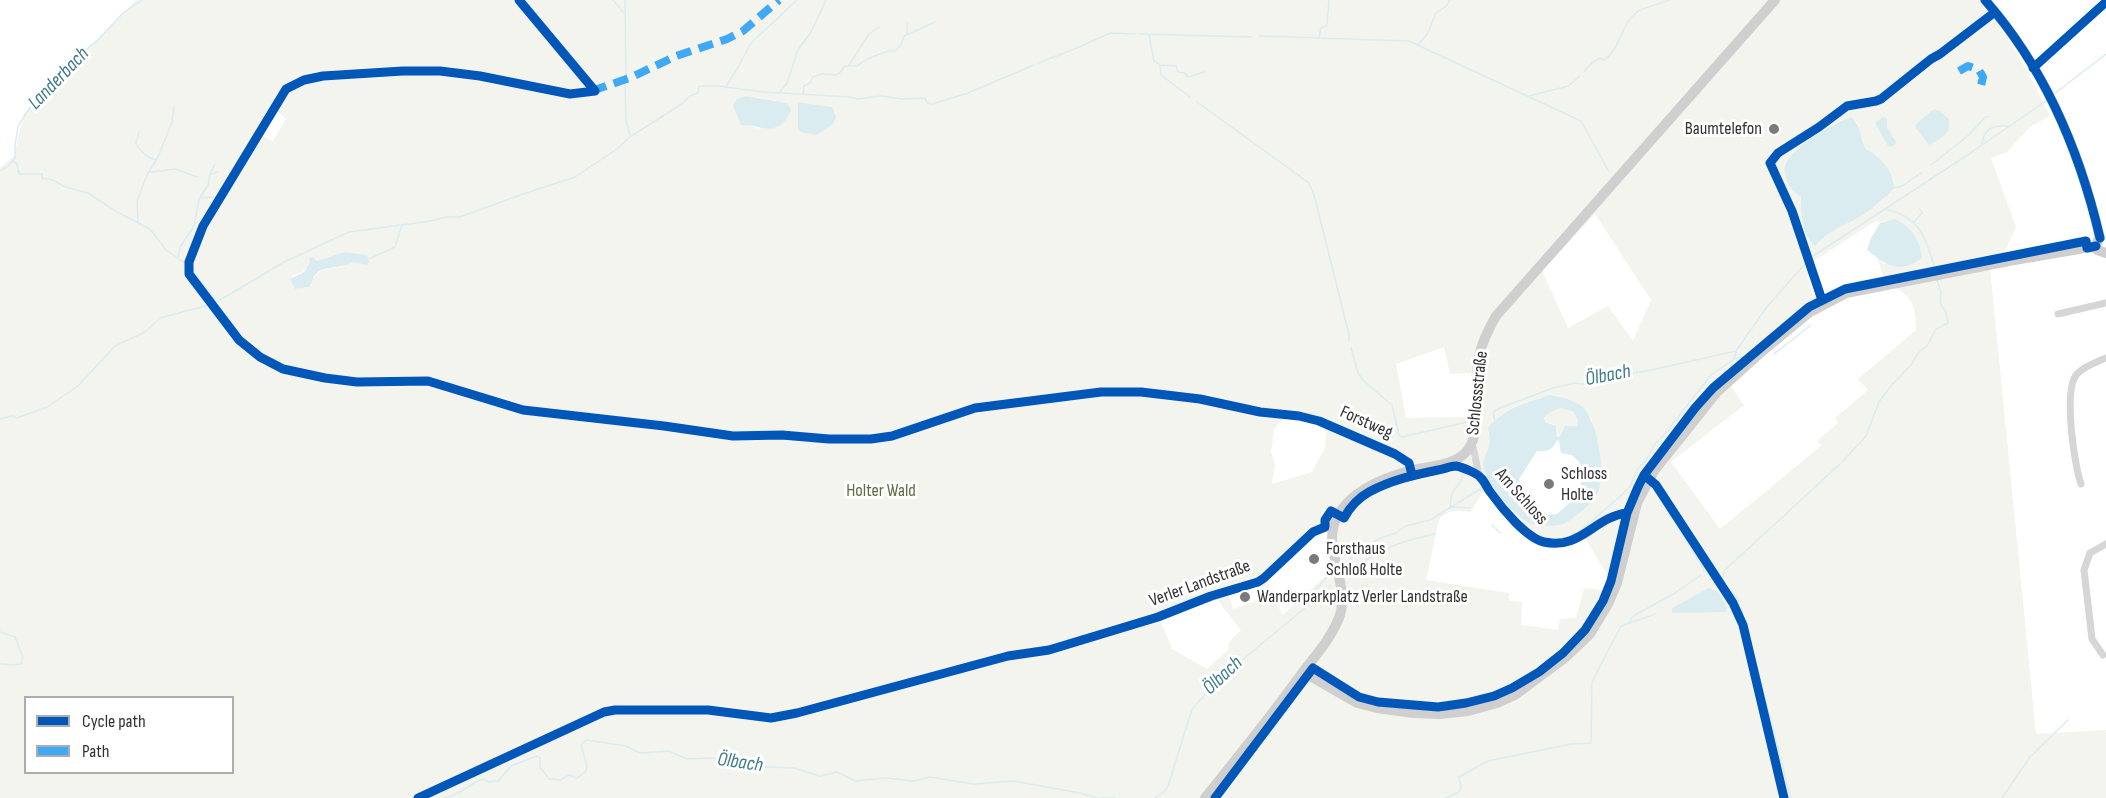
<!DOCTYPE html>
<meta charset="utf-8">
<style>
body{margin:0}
#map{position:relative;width:2106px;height:798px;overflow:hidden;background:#fff;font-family:"Sofia Sans Condensed",sans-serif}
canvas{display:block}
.legend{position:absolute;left:24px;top:696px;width:210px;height:78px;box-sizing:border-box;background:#fff;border:2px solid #adadad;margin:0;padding:8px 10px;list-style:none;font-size:18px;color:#323232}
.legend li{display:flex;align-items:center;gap:12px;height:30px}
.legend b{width:30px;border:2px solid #adadad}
</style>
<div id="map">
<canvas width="2106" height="798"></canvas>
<ul class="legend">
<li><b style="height:8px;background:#0057b8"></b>Cycle path</li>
<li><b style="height:8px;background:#3fa9f5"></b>Path</li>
</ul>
</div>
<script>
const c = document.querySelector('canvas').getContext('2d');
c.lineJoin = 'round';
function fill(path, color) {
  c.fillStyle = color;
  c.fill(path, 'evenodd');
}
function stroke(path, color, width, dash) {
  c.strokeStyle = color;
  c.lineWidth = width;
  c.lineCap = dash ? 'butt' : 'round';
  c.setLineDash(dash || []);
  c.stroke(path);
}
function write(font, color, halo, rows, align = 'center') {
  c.font = font + ' "Sofia Sans Condensed",sans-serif';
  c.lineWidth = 6;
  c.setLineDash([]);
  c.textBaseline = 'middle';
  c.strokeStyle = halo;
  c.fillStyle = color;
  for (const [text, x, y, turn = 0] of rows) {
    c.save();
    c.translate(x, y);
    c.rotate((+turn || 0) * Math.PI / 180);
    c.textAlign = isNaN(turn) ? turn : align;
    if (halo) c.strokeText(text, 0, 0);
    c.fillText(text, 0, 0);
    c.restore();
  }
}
fill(new Path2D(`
 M 136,0 L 1978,0 C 2009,34 2030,75 2050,116 L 2030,127 L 2007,152 L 1991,158 L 2016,227 L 1998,266 L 1990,268 L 2036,734 L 2106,730 L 2106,798 L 0,798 L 0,168 L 14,156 L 24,113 ZM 756,97 L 787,103 L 758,129 L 750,125 ZM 798,102 L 832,107 L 833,124 L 817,135 L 798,129 ZM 275,109 L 286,119 L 273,141 L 259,134 ZM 1844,120 L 1857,122 L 1866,149 C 1881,155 1887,167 1894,181 C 1890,187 1887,196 1882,201 C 1860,219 1834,226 1815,246 C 1801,233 1801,215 1801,197 L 1791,188 L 1785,170 L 1792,153 L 1813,137 ZM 1595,214 L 1651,300 L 1633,341 L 1608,306 L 1568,328 L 1542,271 ZM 1877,220 L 1880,223 L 1886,220 L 1885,265 L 1877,256 L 1884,279 L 1845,288 L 1820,299 L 1818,294 L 1813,294 L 1807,276 L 1811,273 L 1809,264 ZM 344,252 L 358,254 L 367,264 L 352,262 C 333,274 321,259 309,287 L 295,289 L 292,276 L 304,271 L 314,260 L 317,261 ZM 1893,286 C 1915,300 1915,305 1916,330 L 1858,379 L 1868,390 L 1835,418 L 1838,423 L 1818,440 L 1821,446 L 1720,529 L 1671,462 L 1744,405 L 1730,385 L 1813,315 L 1848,297 ZM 1444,347 L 1450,374 L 1471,373 L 1472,417 L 1406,418 L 1396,364 ZM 1549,395 L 1592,419 L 1596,496 L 1545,520 L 1541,520 L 1535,525 L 1525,521 L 1518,515 C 1529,530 1543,545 1563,541 C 1570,540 1576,536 1582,533 L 1608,576 L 1603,590 L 1584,588 L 1576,618 L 1560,619 L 1558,630 L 1521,625 L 1522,602 L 1509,601 L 1509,593 L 1426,580 L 1439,520 C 1448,508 1457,511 1471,512 L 1483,491 L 1492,484 C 1477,462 1494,451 1488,432 C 1501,406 1525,404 1549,395 ZM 1285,417 L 1299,418 L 1327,425 L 1325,448 L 1312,472 L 1272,484 L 1275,465 L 1271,452 L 1274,429 ZM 1329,530 L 1334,568 L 1283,615 L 1264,582 L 1314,535 ZM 1258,586 L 1262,599 L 1233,609 L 1229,595 ZM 1216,598 L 1241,630 L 1229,642 L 1228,650 L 1207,669 L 1172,649 L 1160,619 L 1175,611 ZM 26,698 L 232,698 L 232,772 L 26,772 Z
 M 1561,408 L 1574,412 L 1578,421 L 1577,427 L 1565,426 L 1560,436 L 1557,437 L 1557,429 L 1553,424 L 1545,422 L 1544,417 L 1550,412 Z`), '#f2f4ed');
fill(new Path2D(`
 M 746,96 L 787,103 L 791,110 C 779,140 761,124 741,125 L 733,105 L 737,99 Z
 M 798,102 L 832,107 L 836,117 L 833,124 L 817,135 L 804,133 L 798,130 Z
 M 1934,109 L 1940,111 L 1949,119 L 1949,130 L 1940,139 L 1929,145 L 1915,127 L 1918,122 Z
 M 1851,117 C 1862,126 1860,138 1866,149 C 1880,155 1894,172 1894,188 C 1883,200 1869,212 1854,220 C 1839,227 1826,234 1815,246 C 1801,234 1801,214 1801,197 C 1798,194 1793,192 1791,188 C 1788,185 1785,175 1785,171 C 1782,151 1834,123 1851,117 Z
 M 1883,117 L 1887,118 L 1887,127 L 1896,142 L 1895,145 L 1891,147 L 1888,146 L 1875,123 Z
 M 1895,219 C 1912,228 1920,239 1922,258 C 1899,275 1886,265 1867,250 L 1871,238 L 1880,223 Z
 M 344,252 L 367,255 L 369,262 L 367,265 L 352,262 C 342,269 324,265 316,274 C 312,278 313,282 309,287 L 295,289 L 290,279 L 304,272 L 310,263 L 309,258 L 312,257 L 317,261 Z
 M 1549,395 C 1560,397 1571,399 1580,405 C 1598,418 1608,478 1596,496 C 1592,504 1573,519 1565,523 C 1560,526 1552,525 1547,526 L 1543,520 L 1535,525 C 1517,522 1483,482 1483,463 C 1484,457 1488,451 1489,446 C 1490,440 1489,434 1488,428 C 1507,406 1522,405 1549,395 ZM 1561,408 L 1574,412 L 1578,421 L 1577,426 L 1565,426 L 1560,436 L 1557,437 L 1556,426 L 1545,422 L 1544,418 L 1550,412 ZM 1557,440 L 1559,441 L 1561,453 L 1572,455 L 1580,463 L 1581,488 L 1577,496 L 1557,514 L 1541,515 L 1537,512 L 1529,511 L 1519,479 L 1537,451 C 1548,451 1552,451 1557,440 Z
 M 1709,588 C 1720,591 1723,599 1727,609 L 1726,612 L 1672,613 L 1672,608 Z`), '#dbecf1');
stroke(new Path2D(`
 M 613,0 L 624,13
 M 625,0 L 626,76
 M 907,22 L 907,33
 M 1140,34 L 1252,37
 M 1149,35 L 1154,61 L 1160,65 L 1161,75 L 1190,97
 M 1260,36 L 1409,41 L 1581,121 L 1609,172
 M 1319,37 L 1321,28 L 1327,25 L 1329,0
 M 1418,45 L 1428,33 L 1436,13 L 1446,6 L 1450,0
 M 1038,63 L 1077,48 L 1110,33 L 1135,34
 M 849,65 L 869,34 L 879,27
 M 1160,65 L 1176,66 L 1178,72 L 1185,73 L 1188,77 L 1204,72
 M 1584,72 L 1593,62 L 1600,58 L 1604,60 C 1620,50 1620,25 1637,12 C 1642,8 1660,4 1669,0
 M 625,83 L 626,121 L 630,135
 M 725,88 L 737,69 L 751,43 L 797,0
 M 780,92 L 787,83 L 798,50 L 811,32 L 826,0
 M 803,94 L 804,86 L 810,83 L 813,77 C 816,76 819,74 823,74 C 836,74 836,79 845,66 L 857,66 L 867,59 L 888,51 L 895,51 L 901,45 L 904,36 L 935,22
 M 2054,94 L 2106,54
 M 1529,96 L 1568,86 L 1580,76
 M 1197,102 L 1309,183 L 1314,195 L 1349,335 L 1349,342
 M 139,132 L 136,143 C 141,153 147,157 156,160
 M 1982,145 C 1983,128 1994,125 2009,126
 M 12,161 L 17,164 L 19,174 L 42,174 L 42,178 L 53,180 L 65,187 L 88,193 L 117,212 L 150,229 L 166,250 L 188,265
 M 1931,165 L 1970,134 L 1985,117 L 1988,117
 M 0,171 L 8,166 L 15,158 L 15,145 L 18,126 L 32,104 L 42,97 L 44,92 L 90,46 L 95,43 L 123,13 L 142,0
 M 151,172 L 175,169 L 197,177
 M 211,174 L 218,172
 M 1893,188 L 1902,186 L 1921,173
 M 200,198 L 213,197
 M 1886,209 C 1921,218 1924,236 1935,268
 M 138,222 L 137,201 L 147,175 L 158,157 L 172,122 L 174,107
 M 1914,222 L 1922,213 L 1920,209
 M 178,258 L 180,247 L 194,226 L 199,199 L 208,185 L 210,174 L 215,164
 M 369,259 L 395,247 L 402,225
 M 191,268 L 216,302
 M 215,303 L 284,262 L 349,232 L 431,221 L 447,217 L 460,217 L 526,193 L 575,177 L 617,149 L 630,137 L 683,103 L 690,96 L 698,93 L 699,86 L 718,86 L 764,92 L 850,97 L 858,99 L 881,96 L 902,99 L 925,98 L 927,103 L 932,104 L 968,93 L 1034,65
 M 1351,348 L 1358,373 L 1364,381 L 1392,405 L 1399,435 L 1402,437 L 1467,422
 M 1774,354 L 1811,325
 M 1734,359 L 1742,357
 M 0,419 L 12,416 L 17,418 L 47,407 L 78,386 L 115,346 L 145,332 L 160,318 L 209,305
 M 1495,421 L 1493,412 L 1500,408 L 1553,388 L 1574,383 L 1583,384 L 1622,374 L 1647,371 L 1736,351 L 1766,308 L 1810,258 L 1966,156 L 2046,101
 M 1843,461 L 1866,436 L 1879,402 L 1890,387 L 1911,365 L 1918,353 L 1927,346 L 1936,329 L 1948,323 L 1946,312 L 1940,303 L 1941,292 L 1937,280
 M 1654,489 L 1703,567 L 1704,571
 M 1453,506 L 1480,489
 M 1452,507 L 1471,508
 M 1492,525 L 1500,533
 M 1435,534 C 1416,538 1400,542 1384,550 C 1371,556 1363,564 1349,566 L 1351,557 L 1362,548 L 1381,538 L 1396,533 L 1405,526 L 1430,520 L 1451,507 C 1448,489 1461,487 1463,475
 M 1562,540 L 1579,532 L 1623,494 L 1631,485 L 1637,470 L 1648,457 L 1654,445 L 1665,434 L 1711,375 L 1734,359 L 1736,352
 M 1722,578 L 1725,570 L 1840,464
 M 1725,585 L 1740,601
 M 1306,607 L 1331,586
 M 1741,607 L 1791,798
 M 1631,621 L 1631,618 L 1635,615 L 1675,593 L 1701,575
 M 0,632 L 15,637 L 23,657 L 21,664 L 13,665 L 0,664
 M 444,798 C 460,795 469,784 483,779 L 489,782 L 498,781 L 511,766 L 537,756 L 540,758 L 540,767 L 549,779 L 560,780 L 569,775 L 577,778 L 586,771 L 587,766 L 581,745 L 586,740 L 626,746 L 640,753 L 669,751 L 687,759 L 712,758 L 749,766 L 794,768 L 820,776 L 837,772 L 855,781 L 886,778 L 914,781 L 930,777 L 973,784 L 1014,781 L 1080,793 L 1097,798
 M 1101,798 L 1115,798
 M 1155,798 L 1165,791 L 1168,786 L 1192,709 L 1204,696 L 1209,684 L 1217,677 L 1228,673 L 1233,664 L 1241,661 L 1306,607 L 1313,593 L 1328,576
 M 1446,798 L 1459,792 L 1461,788 L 1459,777 L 1488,761 L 1571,744 L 1591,743 L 1592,682 L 1621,626 L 1655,614
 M 2002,798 L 2030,757 L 2068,720`), '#dbecf1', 1.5);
stroke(new Path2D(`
 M 2033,68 L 2106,2
 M 2058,314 L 2106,303
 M 1299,416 L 1319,421 L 1395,454 L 1409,463 L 1412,470
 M 1472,445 C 1476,455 1476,467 1480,477 C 1487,492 1524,535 1539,541 C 1555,547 1570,543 1584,536 C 1599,527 1615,509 1633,515
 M 1450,463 L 1480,476
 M 2081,484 C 2074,464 2063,389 2077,374 C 2084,366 2097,362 2106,358
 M 1131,625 L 1258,582 L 1264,578 L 1313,532 L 1334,526
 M 2103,655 L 2092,639 L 2084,570 L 2090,553 L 2106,544`), '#d6d6d6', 7);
stroke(new Path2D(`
 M 1985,0 C 2044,67 2080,152 2100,238
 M 2098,240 L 2096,246 L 2097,250 L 2106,253
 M 1303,672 L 1357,703 L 1377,708 L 1413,713 L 1439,714 L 1468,711 L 1497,703 L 1515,695 L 1566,657 L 1590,634 L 1608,604 L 1617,583 L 1637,503 L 1654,471 L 1717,392 L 1759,354 L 1810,312 L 1846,293 L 2009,261 L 2096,246
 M 1205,798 C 1237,758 1270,718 1300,676 C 1314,657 1332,638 1340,615 C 1350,583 1321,547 1337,517 C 1351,490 1385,477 1413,470 C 1431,466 1454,466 1467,451 C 1483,432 1475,387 1478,362 C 1480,346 1488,330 1496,316 L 1775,0`), '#cfcfcf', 10);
stroke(new Path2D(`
 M 1959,71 L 1968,66 L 1979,70 L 1983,77 L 1980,90
 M 592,91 L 632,77 L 676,56 L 727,39 L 743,31 L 779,0`), '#3fa9f5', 8, [15, 8]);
stroke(new Path2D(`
 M 519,0 L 595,91 L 570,94 L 480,76 L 440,71 L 403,71 L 323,76 L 304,80 L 286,89 L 203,226 L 189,262 L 189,274 L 239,340 L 260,357 L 283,369 L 325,378 L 357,382 L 428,381 L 523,410 L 664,426 L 733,436 L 782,435 L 829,439 L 871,439 L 892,436 L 975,408 L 1101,392 L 1141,392 L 1200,399 L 1260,412 L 1299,416 L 1319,421 L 1395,454 L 1409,463 L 1412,475
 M 1985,0 C 2044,67 2080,152 2100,238
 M 2033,68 L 2106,2
 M 1822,300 L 1792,211 L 1770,163 L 1778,153 L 1819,127 L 1847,106 L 1876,101 L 1881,99 L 1931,59 L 1940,54 L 1995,12
 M 1644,475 L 1656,485 L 1733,603 L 1743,625 L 1784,798
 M 418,798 L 604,712 L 615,710 L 708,710 L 771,718 L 797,713 L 1008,656 L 1049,650 L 1158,617 L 1211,596 L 1258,582 L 1264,578 L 1313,532 L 1325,527 L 1325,520 L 1331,511 L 1344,518 C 1350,507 1358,498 1369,492 C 1391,480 1414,475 1438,470 C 1444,469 1451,466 1456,466 C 1462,467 1477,473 1481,478 C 1485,482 1487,488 1491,493 C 1501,507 1526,538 1544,542 C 1581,550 1594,517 1627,513
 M 1215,798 L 1313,668 L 1359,697 L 1378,702 L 1438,707 L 1466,703 L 1494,696 L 1512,688 L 1539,672 L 1563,653 L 1585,630 L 1603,601 L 1611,581 L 1627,513 L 1638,487 L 1644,475 L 1695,408 L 1713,388 L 1809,307 L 1845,289 L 2086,241 L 2087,248 L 2096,246`), '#0057b8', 9);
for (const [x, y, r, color] of [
 [1774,129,6,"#7a7a7a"],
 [1549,484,6,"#7a7a7a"],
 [1314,559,6,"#7a7a7a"],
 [1245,597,6,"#7a7a7a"]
]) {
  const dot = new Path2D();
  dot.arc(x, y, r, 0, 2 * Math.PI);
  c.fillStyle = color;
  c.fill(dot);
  stroke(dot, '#fff', 2);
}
write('18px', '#323232', '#fff', [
 ["Baumtelefon",1762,129,"right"],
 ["Schloss",1561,474],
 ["Holte",1561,495],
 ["Forsthaus",1326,549],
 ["Schloß Holte",1326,570],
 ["Wanderparkplatz Verler Landstraße",1257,597]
], 'left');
write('18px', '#323232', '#fff', [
 ["Schlossstraße",1478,393,-84],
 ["Forstweg",1366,423,24],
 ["Am Schloss",1521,497,48],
 ["Verler Landstraße",1200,584,-20]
]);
write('18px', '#5d6d40', '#fff', [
 ["Holter Wald",881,491]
]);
write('italic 20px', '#3f7b8c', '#fff', [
 ["Landerbach",59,79,-46],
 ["Ölbach",1608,376,-11],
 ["Ölbach",1223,676,-43],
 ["Ölbach",740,763,8]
]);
</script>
